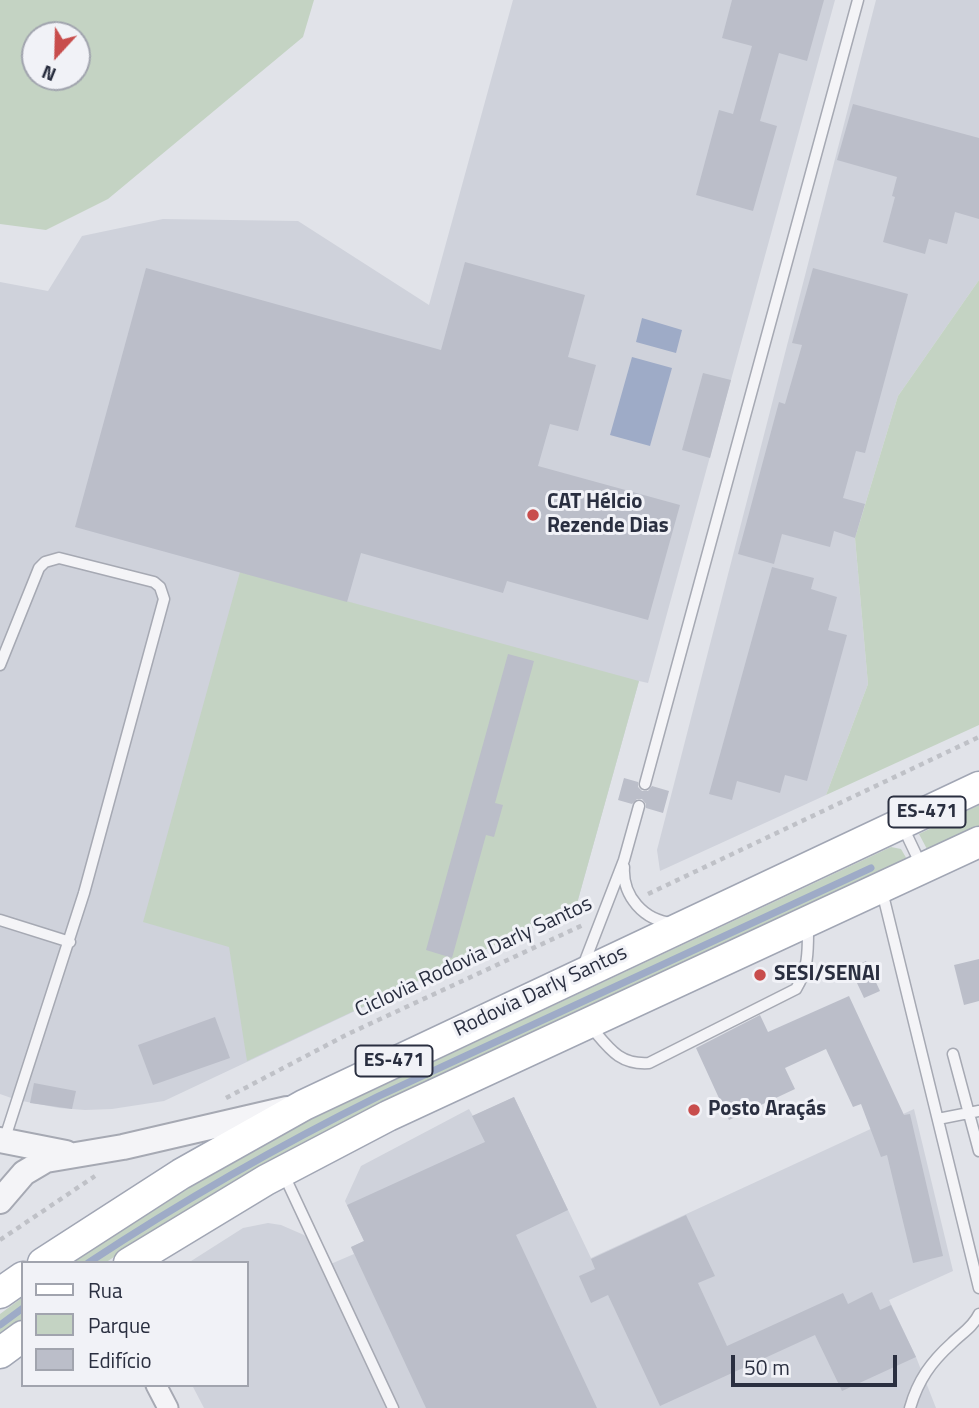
<!DOCTYPE html>
<meta charset="utf-8">
<style>
body{margin:0}
#map{position:relative;width:979px;height:1408px;overflow:hidden;background:#e1e3e9;font-family:"Titillium Web",sans-serif}
canvas{display:block}
.legend{position:absolute;left:21px;top:1261px;width:228px;height:126px;box-sizing:border-box;background:#f1f2f7;border:2px solid #a1a4ae;margin:0;padding:9px 12px;list-style:none;font-size:21px;color:#2a2f40}
.legend li{display:flex;align-items:center;gap:14px;height:35px}
.legend b{width:35px;border:2px solid #a1a4ae}
.north{position:absolute;left:21px;top:21px;width:70px;height:70px;box-sizing:border-box;background:#f1f2f7;border:2px solid #a1a4ae;border-radius:50%;rotate:202deg;font-size:19px;font-weight:700;line-height:28px;text-align:center;color:#2a2f40}
.north::after{content:'';display:block;margin:auto;width:24px;height:32px;background:#c84d4c;clip-path:polygon(50% 0,100% 100%,50% 72%,0 100%)}
.scale{position:absolute;left:731px;top:1355px;width:166px;height:32px;box-sizing:border-box;border:4px solid #2a2f40;border-top:0;padding-left:9px;font-size:21px;line-height:24px;white-space:nowrap;color:#2a2f40;-webkit-text-stroke:5px #f1f2f7;paint-order:stroke}
</style>
<div id="map">
<canvas width="979" height="1408"></canvas>
<ul class="legend">
<li><b style="height:9px;background:#fff"></b>Rua</li>
<li><b style="height:19px;background:#c4d3c3"></b>Parque</li>
<li><b style="height:19px;background:#bbbec9"></b>Edifício</li>
</ul>
<div class="north">N</div>
<div class="scale">50 m</div>
</div>
<script>
const c = document.querySelector('canvas').getContext('2d');
c.lineJoin = 'round';
function fill(path, color) {
  c.fillStyle = color;
  c.fill(path, 'evenodd');
}
function stroke(path, color, width, dash) {
  c.strokeStyle = color;
  c.lineWidth = width;
  c.lineCap = dash ? 'butt' : 'round';
  c.setLineDash(dash || []);
  c.stroke(path);
}
function write(font, color, halo, rows, align = 'center') {
  c.font = font + ' "Titillium Web",sans-serif';
  c.lineWidth = 6;
  c.setLineDash([]);
  c.textBaseline = 'middle';
  c.strokeStyle = halo;
  c.fillStyle = color;
  for (const [text, x, y, turn = 0] of rows) {
    c.save();
    c.translate(x, y);
    c.rotate((+turn || 0) * Math.PI / 180);
    c.textAlign = isNaN(turn) ? turn : align;
    if (halo) c.strokeText(text, 0, 0);
    c.fillText(text, 0, 0);
    c.restore();
  }
}
fill(new Path2D(`
 M 513,0 L 835,0 L 648,683 L 639,681 L 576,907 L 164,1101 L 112,1109 L 85,1110 L 59,1108 L 17,1100 L 0,1094 L 0,282 L 48,291 L 82,236 L 163,219 L 298,221 L 429,305 Z
 M 876,0 L 979,0 L 979,280 L 898,396 L 855,538 L 868,684 L 826,795 L 660,871 L 657,850 Z
 M 514,1097 L 591,1258 L 914,1109 L 953,1271 L 889,1300 L 916,1357 L 936,1408 L 204,1408 L 192,1385 L 247,1385 L 247,1263 L 188,1263 L 243,1228 L 268,1223 L 281,1225 L 304,1235 L 313,1243 L 326,1266 L 354,1254 L 351,1247 L 364,1241 L 345,1201 L 361,1166 L 469,1109 L 473,1116 Z`), '#cfd2db');
fill(new Path2D(`
 M 0,0 L 314,0 L 303,37 L 108,199 L 46,230 L 0,224 ZM 35,35 L 77,35 L 77,77 L 35,77 Z
 M 979,280 L 979,725 L 826,795 L 868,684 L 855,538 L 898,396 Z
 M 240,572 L 639,681 L 576,907 L 247,1061 L 229,947 L 143,922 Z
 M 979,805 L 979,827 L 928,851 L 919,834 Z
 M 891,847 L 901,849 L 908,861 L 139,1240 L 105,1263 L 72,1263 L 189,1188 L 312,1119 Z
 M 23,1297 L 23,1319 L 0,1336 L 0,1314 Z`), '#c4d3c3');
fill(new Path2D(`
 M 642,318 L 682,330 L 676,353 L 636,342 Z
 M 632,357 L 672,368 L 650,446 L 610,435 Z`), '#9eabc7');
stroke(new Path2D(`
 M 88,1263 C 182,1201 278,1146 379,1096 L 871,868
 M 0,1325 L 23,1308`), '#9eabc7', 7);
fill(new Path2D(`
 M 732,0 L 824,0 L 807,61 L 779,53 L 760,121 L 777,126 L 753,211 L 696,195 L 719,110 L 733,114 L 752,46 L 722,38 Z
 M 853,104 L 979,138 L 979,219 L 955,212 L 947,244 L 929,239 L 925,254 L 883,242 L 895,197 L 892,196 L 897,177 L 837,160 Z
 M 465,262 L 585,295 L 568,357 L 596,365 L 578,431 L 550,424 L 538,466 L 680,505 L 648,620 L 507,581 L 503,593 L 361,553 L 347,602 L 75,527 L 146,268 L 441,350 Z
 M 813,268 L 908,294 L 865,453 L 856,451 L 843,498 L 865,504 L 855,538 L 834,531 L 830,547 L 782,534 L 774,564 L 738,554 L 779,402 L 785,404 L 802,345 L 792,343 Z
 M 703,373 L 731,380 L 710,458 L 682,450 Z
 M 772,567 L 814,578 L 811,589 L 837,597 L 828,630 L 847,635 L 807,781 L 785,775 L 780,793 L 737,781 L 732,800 L 709,794 Z
 M 508,654 L 534,661 L 495,803 L 503,805 L 494,837 L 486,835 L 452,958 L 426,950 Z
 M 624,778 L 638,782 L 638,787 L 642,791 L 648,791 L 652,786 L 669,791 L 663,813 L 646,808 L 646,804 L 642,799 L 637,799 L 632,804 L 618,800 Z
 M 979,959 L 979,1001 L 964,1005 L 954,965 Z
 M 866,961 L 880,991 L 864,998 L 850,968 Z
 M 849,996 L 904,1115 L 910,1114 L 943,1256 L 913,1263 L 887,1155 L 881,1157 L 861,1104 L 853,1107 L 826,1049 L 785,1068 L 795,1089 L 729,1120 L 696,1048 L 760,1015 L 768,1032 Z
 M 215,1017 L 230,1058 L 153,1085 L 138,1045 Z
 M 34,1083 L 76,1091 L 72,1109 L 30,1103 Z
 M 514,1097 L 568,1210 L 516,1235 L 597,1408 L 426,1408 L 351,1247 L 364,1241 L 347,1205 L 485,1142 L 472,1116 Z
 M 686,1215 L 715,1276 L 698,1283 L 727,1346 L 843,1293 L 848,1304 L 872,1292 L 880,1310 L 891,1305 L 916,1357 L 842,1391 L 815,1335 L 660,1406 L 608,1295 L 591,1303 L 579,1276 L 595,1269 L 591,1259 Z`), '#bbbec9');
const service = new Path2D(`
 M 0,665 L 39,568 L 45,562 L 59,558 L 154,582 L 160,587 L 164,599 L 84,893 L 4,1141
 M 645,784 L 858,0
 M 902,825 L 921,865
 M 624,867 C 622,896 644,921 673,923
 M 882,891 L 979,1288
 M 0,920 L 70,942
 M 583,966 L 624,860 L 639,806
 M 591,1027 C 609,1048 619,1065 649,1063 L 796,989 C 809,968 808,949 808,925
 M 953,1054 L 979,1151
 M 938,1119 L 979,1111
 M 284,1175 L 393,1408
 M 910,1408 C 918,1380 931,1362 952,1343 C 962,1333 973,1327 979,1314`);
const minor = new Path2D(`
 M 156,1385 L 168,1408`);
const tertiary = new Path2D(`
 M 0,1140 L 66,1153
 M 0,1201 L 24,1173 L 46,1160 L 123,1147 L 287,1109`);
const primary = new Path2D(`
 M 43,1263 L 181,1174 L 304,1105 L 979,787
 M 129,1263 L 266,1180 L 388,1116 L 979,842
 M 0,1293 L 23,1277
 M 0,1353 L 23,1336`);
stroke(service, '#a6a9b3', 13);
stroke(minor, '#a6a9b3', 23);
stroke(tertiary, '#a6a9b3', 28);
stroke(primary, '#a1a6b4', 33);
stroke(new Path2D(`
 M 648,894 L 979,737
 M 226,1098 L 348,1034 L 583,925
 M 0,1240 L 95,1176`), '#bfc1c7', 4.5, [5, 5]);
stroke(service, '#f4f4f7', 10);
stroke(minor, '#f4f4f7', 19);
stroke(tertiary, '#f4f4f7', 24);
stroke(primary, '#fff', 30);
for (const [x, y, r, color] of [
 [533,515,7,"#c84d4c"],
 [760,975,7,"#c84d4c"],
 [694,1110,7,"#c84d4c"]
]) {
  const dot = new Path2D();
  dot.arc(x, y, r, 0, 2 * Math.PI);
  c.fillStyle = color;
  c.fill(dot);
  stroke(dot, '#f1f2f7', 2.5);
}
for (const [x, y, w] of [
 [927,812,77],
 [394,1061,77]
]) {
  const box = new Path2D();
  box.roundRect(x - w / 2, y - 15.5, w, 31, 5);
  c.fillStyle = '#f1f2f7';
  c.fill(box);
  stroke(box, '#2a2f40', 2);
}
write('bold 19px', '#2a2f40', null, [
 ["ES-471",927,812],
 ["ES-471",394,1061]
]);
write('bold 21px', '#2a2f40', '#f1f2f7', [
 ["CAT Hélcio",547,503],
 ["Rezende Dias",547,527],
 ["SESI/SENAI",774,975],
 ["Posto Araçás",708,1110]
], 'left');
write('21px', '#2a2f40', '#f1f2f7', [
 ["Ciclovia Rodovia Darly Santos",474,958,-25],
 ["Rodovia Darly Santos",541,992,-25]
]);
</script>
